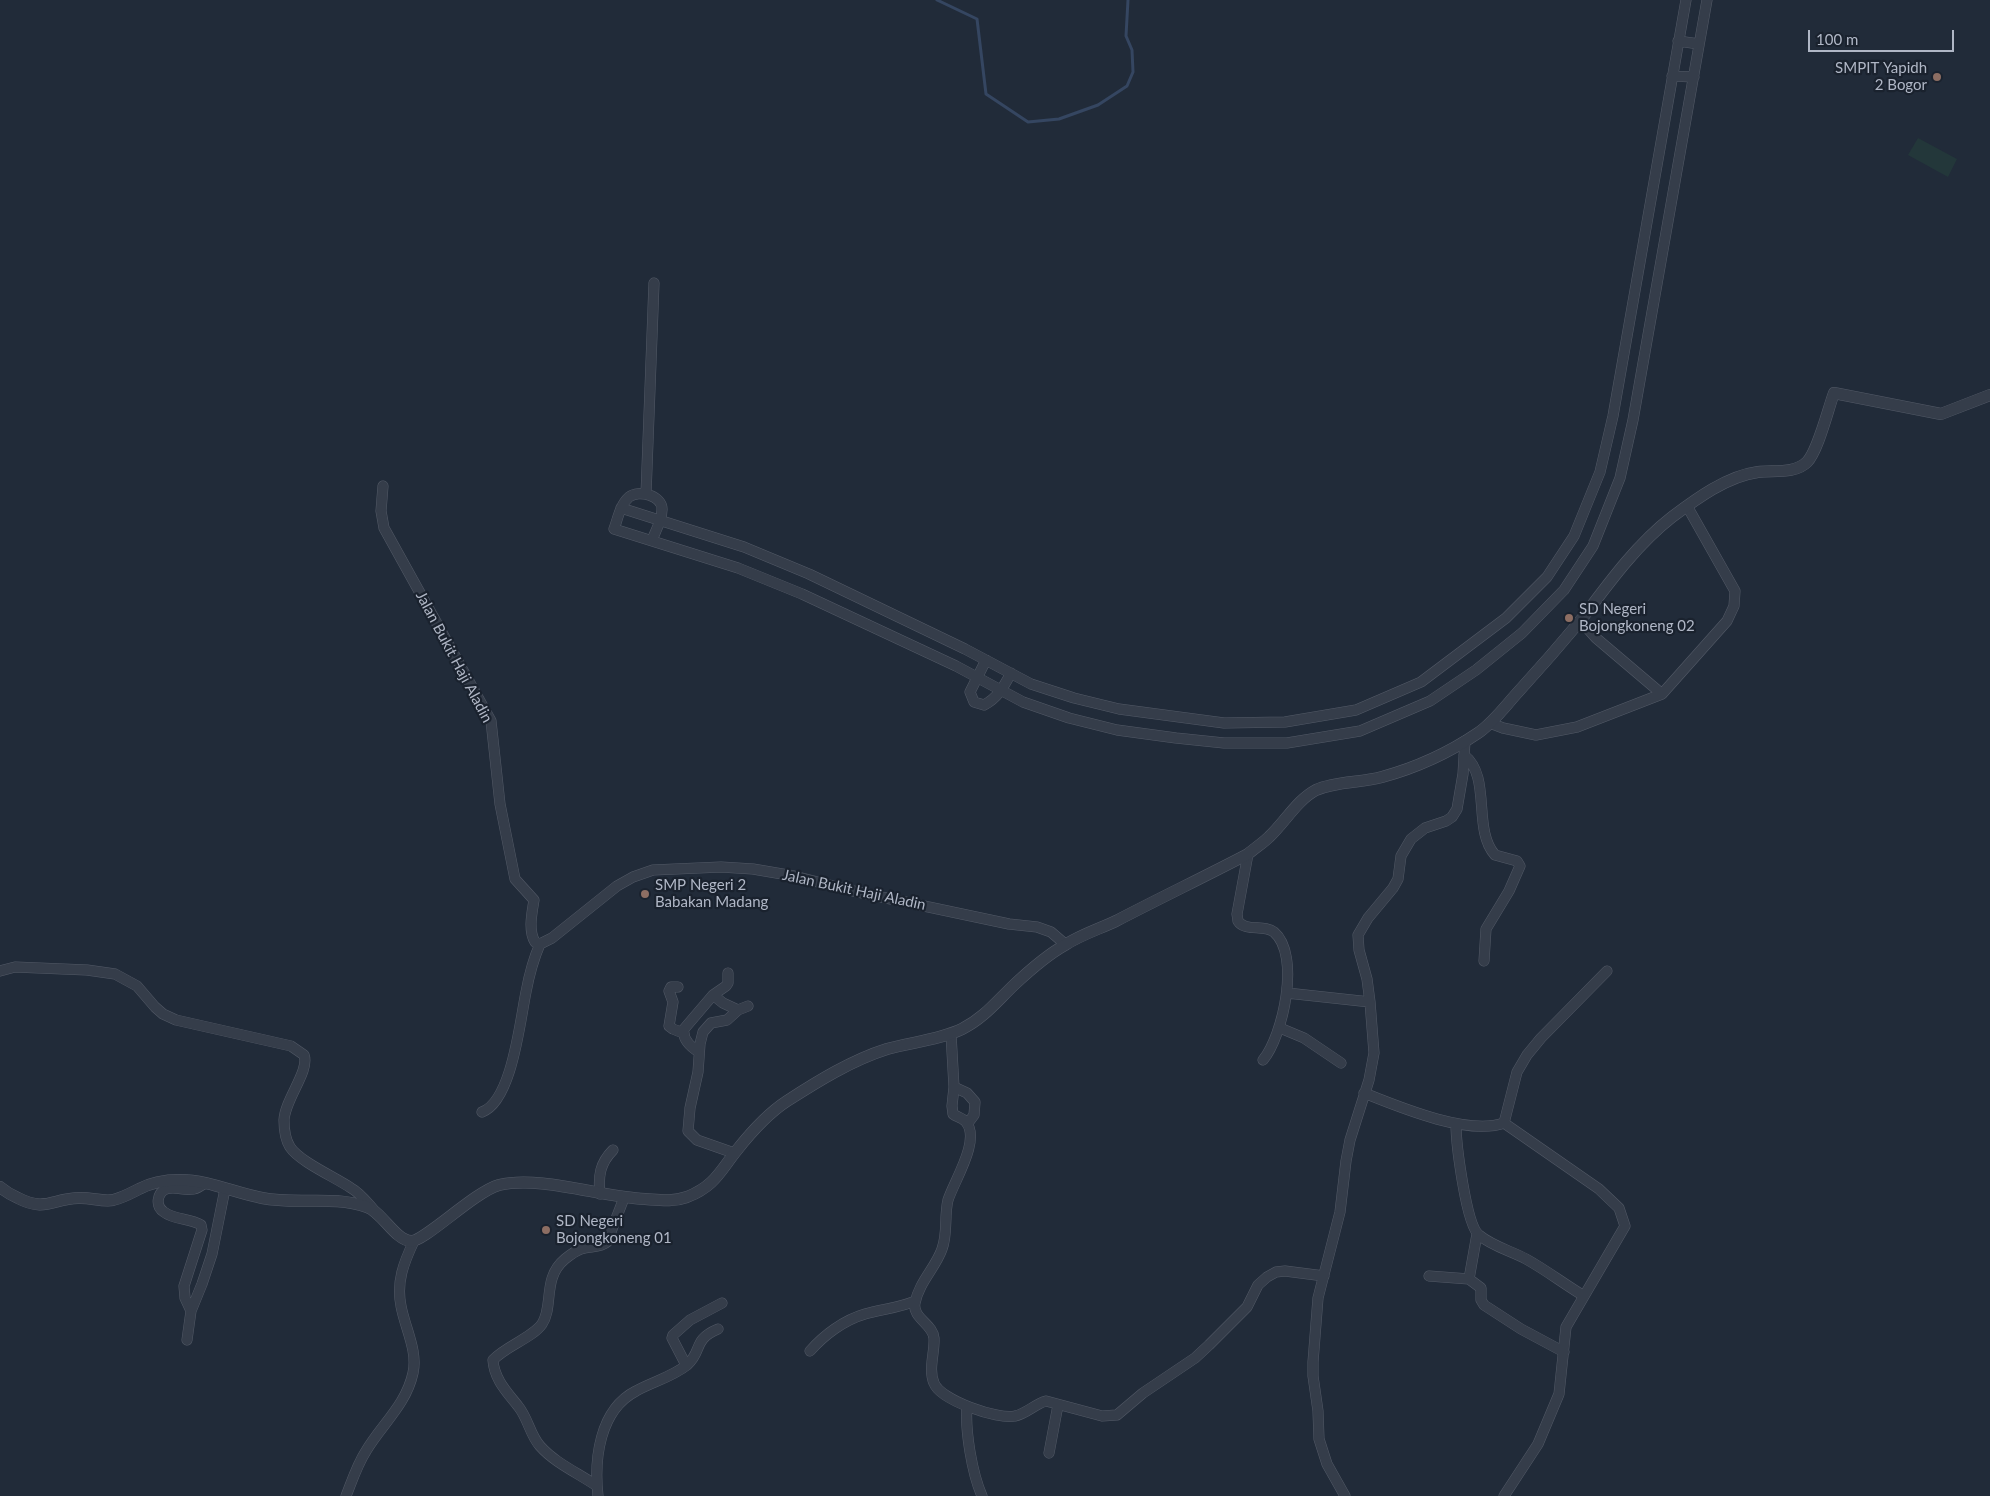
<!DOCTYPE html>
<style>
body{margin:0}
#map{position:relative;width:1990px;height:1496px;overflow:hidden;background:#212b39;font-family:Lato,sans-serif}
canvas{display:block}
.scale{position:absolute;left:1808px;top:30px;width:146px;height:22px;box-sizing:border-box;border:2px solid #b0b7c6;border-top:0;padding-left:6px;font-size:15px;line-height:18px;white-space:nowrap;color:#b0b7c6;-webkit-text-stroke:4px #1a222e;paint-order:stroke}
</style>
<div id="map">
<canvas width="1990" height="1496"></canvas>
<div class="scale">100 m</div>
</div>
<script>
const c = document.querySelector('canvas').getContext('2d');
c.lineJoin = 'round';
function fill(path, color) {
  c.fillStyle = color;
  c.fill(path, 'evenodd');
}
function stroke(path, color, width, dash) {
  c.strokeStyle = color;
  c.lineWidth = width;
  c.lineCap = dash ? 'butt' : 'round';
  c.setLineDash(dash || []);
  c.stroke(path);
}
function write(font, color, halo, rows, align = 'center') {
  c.font = font + ' Lato,sans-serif';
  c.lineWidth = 4.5;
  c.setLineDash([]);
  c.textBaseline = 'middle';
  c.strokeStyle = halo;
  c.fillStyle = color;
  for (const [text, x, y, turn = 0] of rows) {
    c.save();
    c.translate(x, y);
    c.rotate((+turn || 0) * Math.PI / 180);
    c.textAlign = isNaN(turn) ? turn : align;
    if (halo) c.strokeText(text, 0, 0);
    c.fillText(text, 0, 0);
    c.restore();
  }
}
fill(new Path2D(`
 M 1918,138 L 1957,159 L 1948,177 L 1908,155 Z`), '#23373a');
stroke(new Path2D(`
 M 937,0 L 977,19 L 986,94 L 1028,122 L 1059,119 L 1098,105 L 1127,86 L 1133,72 L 1132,50 L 1126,36 L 1128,0`), '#354661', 3);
const minor = new Path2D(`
 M 1678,41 L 1699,44
 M 1672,76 L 1694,77
 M 383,486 L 381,511 L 384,528 L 491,721 L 500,804 L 515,879 L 534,900 C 532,913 528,930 535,942 L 540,944 L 552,938 L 617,886 L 633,877 L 653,870 L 721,867 L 753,869 L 794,876 L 853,891 L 1009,924 L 1037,927 L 1051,932 L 1065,944
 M 646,494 L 654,283
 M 621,508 L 744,547 L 809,574 L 965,649 L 1031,684 L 1074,698 L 1119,709 L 1224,723 L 1285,722 L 1356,710 L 1421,682 L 1506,618 L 1547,577 L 1574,536 L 1600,472 L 1613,416 L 1686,0
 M 652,540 C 656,530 662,520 662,510 C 663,496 639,489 629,497 C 620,505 618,518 614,529 L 738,568 L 802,594 L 956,666 L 1023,702 L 1069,718 L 1117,730 L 1176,738 L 1224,743 L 1287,743 L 1360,731 L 1430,701 L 1476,670 L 1522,633 L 1564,590 L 1593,546 L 1620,478 L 1633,420 L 1707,0
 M 1580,620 L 1596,638 L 1662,694
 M 986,660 L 970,692 L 974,702 L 984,705 C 998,698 1004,686 1011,673
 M 1490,723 L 1503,728 L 1536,735 L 1577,727 L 1662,694 L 1727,621 L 1734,606 L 1735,591 L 1687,506
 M 1464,755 C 1492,777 1472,829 1495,855 L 1517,861 L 1520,866 L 1509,891 L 1486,929 L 1484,961
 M 1248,854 L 1237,914 L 1238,921 C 1245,932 1264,924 1274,932 C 1301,955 1283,1036 1263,1060
 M 0,971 L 15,967 L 87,970 L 115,974 L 137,986 L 155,1007 L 163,1014 L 176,1020 L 291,1046 L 304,1055 C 310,1071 285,1099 284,1120 C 284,1129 285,1139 290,1147 C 300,1162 335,1177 351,1188 C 360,1193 366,1201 373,1209
 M 678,987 L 671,987 L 669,991 L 673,1002 L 669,1026 L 673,1029 L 683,1033
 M 1287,993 L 1370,1002
 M 713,995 L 723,1003 L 738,1010
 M 1280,1028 L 1304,1038 L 1341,1063
 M 951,1034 L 954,1087 L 952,1106 L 953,1114 C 957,1117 963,1118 966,1122 C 981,1140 954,1181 948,1200 C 944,1216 948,1233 942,1249 C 936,1267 919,1282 915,1303 C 912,1318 933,1324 934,1338 C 935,1352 928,1369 934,1383 C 940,1400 998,1420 1015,1416 C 1026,1414 1035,1404 1046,1401 L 1102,1416 L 1117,1415 L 1143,1393 L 1195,1358 L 1209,1345 L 1247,1307 L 1258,1285 L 1267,1277 L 1276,1272 L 1285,1271 L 1324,1276
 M 699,1052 C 691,1047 682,1040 684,1029 L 713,995 L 726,986 L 728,983 L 728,973
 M 954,1087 L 967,1093 L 975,1102 L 974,1115 L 968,1123
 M 1364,1093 C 1399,1107 1468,1136 1504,1123
 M 482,1112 C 512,1101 520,1021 526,992 C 529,976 533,960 540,944
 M 1504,1123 L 1599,1189 L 1619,1208 L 1625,1226 L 1566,1327 L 1559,1394 L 1538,1444 L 1504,1496
 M 1504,1123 L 1517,1072 L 1527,1055 L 1541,1038 L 1607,971
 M 1456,1124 C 1456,1143 1466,1225 1479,1235 C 1492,1246 1511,1251 1526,1259 C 1546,1270 1564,1284 1584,1296
 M 734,1153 L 697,1140 L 688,1131 L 690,1108 L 698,1072 L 700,1044 L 703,1032 L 711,1023 L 727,1020 L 738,1010 L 748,1006
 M 600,1194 C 598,1176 600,1163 613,1150
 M 1429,1276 L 1469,1279 L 1477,1234
 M 1469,1279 L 1481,1288 L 1481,1300 L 1484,1305 L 1521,1329 L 1564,1352
 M 191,1311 L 185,1298 L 184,1286 L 202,1230 L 201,1225 C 190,1218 174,1220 164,1212 C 155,1206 157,1193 166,1189 C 175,1186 185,1191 194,1189 C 198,1188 202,1185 205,1183
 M 187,1340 L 191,1311 L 202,1284 L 212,1254 L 225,1189
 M 810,1351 C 824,1335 844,1320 865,1314 C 882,1309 899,1308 915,1301
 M 686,1365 L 672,1338 L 673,1335 L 690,1320 L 722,1303
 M 967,1407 C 965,1431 972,1473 982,1496
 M 1049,1453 L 1058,1405
 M 597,1486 C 578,1473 555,1463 540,1446 C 530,1435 528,1418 518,1406 C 507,1392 494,1379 493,1360 C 506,1346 532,1338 542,1324 C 554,1306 542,1278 565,1259 C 570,1255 575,1251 581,1249 C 590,1246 600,1248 607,1242 L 624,1198
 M 346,1496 C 352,1481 357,1465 366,1451 C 382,1424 406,1405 413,1373 C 418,1351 405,1328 401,1306 C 396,1282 404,1262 414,1241
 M 598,1496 C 594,1460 599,1410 636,1391 C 652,1382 672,1377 687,1365 C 703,1351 692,1340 718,1329
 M 1345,1496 L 1327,1464 L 1319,1439 L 1318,1411 L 1313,1376 L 1313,1362 L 1318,1298 L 1340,1212 L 1346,1161 L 1350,1140 L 1369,1080 L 1374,1053 L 1370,1002 L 1367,979 L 1359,950 L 1358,935 L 1368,918 L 1393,888 L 1398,879 L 1401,856 L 1411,839 L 1425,828 L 1446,821 L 1452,817 L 1457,809 L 1463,774 L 1465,741`);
const tertiary = new Path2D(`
 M 0,1187 C 6,1192 11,1195 18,1198 C 45,1212 52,1199 78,1198 C 90,1197 102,1202 113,1200 C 122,1198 131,1193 139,1189 C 152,1182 165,1180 180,1180 C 208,1180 235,1193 262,1198 C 297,1205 333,1195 367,1207 C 382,1212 395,1240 411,1241 C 424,1242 474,1192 499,1185 C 540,1175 601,1197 645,1199 C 660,1200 673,1202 687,1197 C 715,1186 720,1171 737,1150 C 752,1131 767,1114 787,1101 C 818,1081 852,1060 887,1049 C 912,1042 939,1040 962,1029 C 984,1018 997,1001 1015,984 C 1030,970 1047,955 1065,945 C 1080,935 1099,929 1116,921 C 1160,898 1204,877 1248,854 C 1255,848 1263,843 1269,837 C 1285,822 1297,800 1316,790 C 1336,781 1361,783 1382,777 C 1415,768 1450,752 1478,733 C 1494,722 1506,705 1519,691 C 1540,668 1561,644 1581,620 C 1608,584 1636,545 1672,517 C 1696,499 1727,476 1758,472 C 1773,470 1795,474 1807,462 C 1818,451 1828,409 1834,393 L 1941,414 L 1990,395`);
stroke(minor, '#535a67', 11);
stroke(tertiary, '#535a67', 12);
stroke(minor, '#353d4a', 10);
stroke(tertiary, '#353d4a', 11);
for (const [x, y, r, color] of [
 [1937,77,5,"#8d6e63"],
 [1569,618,5,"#8d6e63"],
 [645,894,5,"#8d6e63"],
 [546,1230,5,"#8d6e63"]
]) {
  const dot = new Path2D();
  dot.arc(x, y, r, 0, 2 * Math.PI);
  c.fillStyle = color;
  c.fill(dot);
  stroke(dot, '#1a222e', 2);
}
write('15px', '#b0b7c6', '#1a222e', [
 ["SMPIT Yapidh",1927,68,"right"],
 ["2 Bogor",1927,85,"right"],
 ["SD Negeri",1579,609],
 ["Bojongkoneng 02",1579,626],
 ["SMP Negeri 2",655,885],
 ["Babakan Madang",655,902],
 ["SD Negeri",556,1221],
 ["Bojongkoneng 01",556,1238]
], 'left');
write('15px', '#b0b7c6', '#1a222e', [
 ["Jalan Bukit Haji Aladin",454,657,62],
 ["Jalan Bukit Haji Aladin",854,890,12]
]);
</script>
